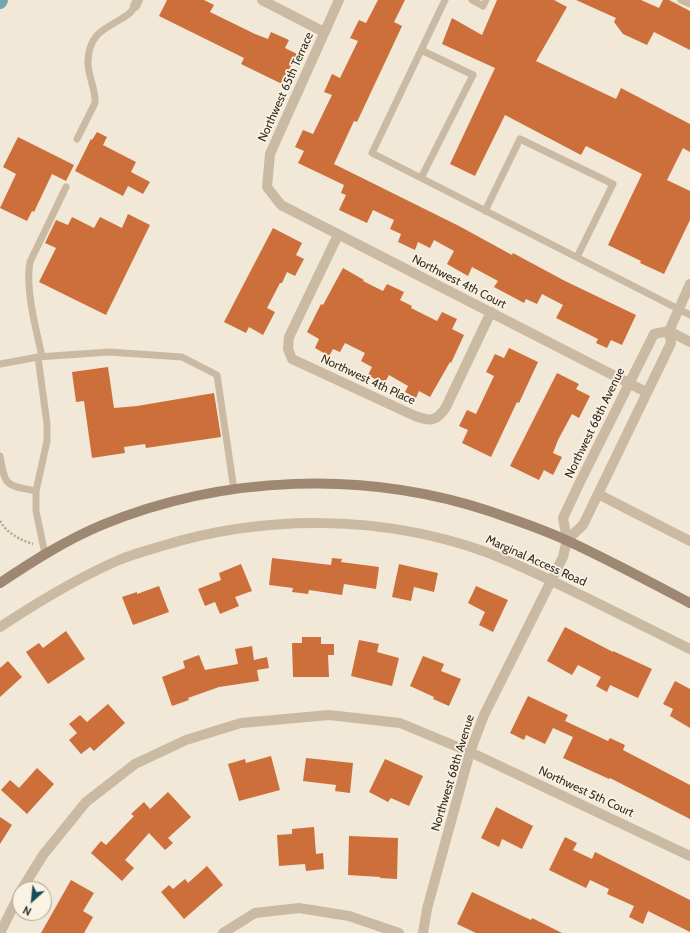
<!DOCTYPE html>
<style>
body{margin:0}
#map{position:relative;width:690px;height:933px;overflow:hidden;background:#f2e8d7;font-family:Cabin,sans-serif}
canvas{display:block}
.north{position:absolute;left:12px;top:881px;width:40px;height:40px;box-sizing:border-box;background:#faf2e3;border:1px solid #aba397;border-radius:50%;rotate:207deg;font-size:11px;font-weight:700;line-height:16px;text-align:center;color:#352c25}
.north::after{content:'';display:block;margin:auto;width:14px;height:18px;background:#194d58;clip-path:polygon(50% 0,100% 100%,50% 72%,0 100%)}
</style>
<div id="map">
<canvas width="690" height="933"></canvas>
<div class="north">N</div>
</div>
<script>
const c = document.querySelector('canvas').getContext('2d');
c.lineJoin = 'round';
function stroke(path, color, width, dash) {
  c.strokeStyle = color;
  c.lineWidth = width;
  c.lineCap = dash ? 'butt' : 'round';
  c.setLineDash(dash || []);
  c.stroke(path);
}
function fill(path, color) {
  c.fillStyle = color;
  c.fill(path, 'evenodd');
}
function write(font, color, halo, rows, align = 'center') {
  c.font = font + ' Cabin,sans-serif';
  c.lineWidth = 3.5;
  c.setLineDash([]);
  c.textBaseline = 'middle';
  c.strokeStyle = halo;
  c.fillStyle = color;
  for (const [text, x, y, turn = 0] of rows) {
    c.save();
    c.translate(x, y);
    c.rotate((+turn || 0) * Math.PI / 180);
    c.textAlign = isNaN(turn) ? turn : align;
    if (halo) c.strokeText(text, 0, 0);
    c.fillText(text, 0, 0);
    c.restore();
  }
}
stroke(new Path2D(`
 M 0,2 L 1,0`), '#75a7b0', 14);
fill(new Path2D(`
 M 167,0 L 204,0 L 214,5 L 210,12 L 255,34 L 268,39 L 271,32 L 289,40 L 285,48 L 297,54 L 282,84 L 241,64 L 244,58 L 159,16 Z
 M 378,0 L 405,0 L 394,22 L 402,26 L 357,122 L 354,121 L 334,164 L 459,226 L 512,255 L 513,253 L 565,281 L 636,315 L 622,345 L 611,340 L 607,348 L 596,343 L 598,339 L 556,318 L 563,305 L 542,294 L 537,304 L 526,299 L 524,303 L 494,287 L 498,281 L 472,267 L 468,276 L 447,264 L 454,251 L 434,240 L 430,248 L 418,242 L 415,250 L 398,242 L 401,234 L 390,229 L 394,220 L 373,210 L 367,223 L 339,210 L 346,195 L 341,193 L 344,185 L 298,163 L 304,151 L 295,147 L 303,130 L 313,134 L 332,95 L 324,92 L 332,74 L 340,78 L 358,41 L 350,38 L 359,20 L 366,23 Z
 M 497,0 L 554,0 L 567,7 L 536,61 L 616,99 L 621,88 L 690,124 L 690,152 L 683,148 L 667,180 L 690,191 L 690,220 L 664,274 L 640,263 L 641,261 L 608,245 L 642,174 L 586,146 L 581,155 L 505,115 L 475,176 L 450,164 L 495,68 L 442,44 L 452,18 L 482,35 Z
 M 576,0 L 641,0 L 659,8 L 663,0 L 669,0 L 690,11 L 690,50 L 654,32 L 647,45 L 623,34 L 614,22 L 616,18 Z
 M 97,132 L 107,137 L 103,145 L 136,162 L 131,172 L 150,182 L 143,194 L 128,186 L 123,196 L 75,171 L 91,139 L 92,140 Z
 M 18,137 L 74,165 L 66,181 L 52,174 L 34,212 L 32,211 L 27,221 L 0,208 L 16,174 L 3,167 Z
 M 128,214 L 150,225 L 106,315 L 39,282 L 56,248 L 45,243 L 56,220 L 68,225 L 72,217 L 94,228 L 100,217 L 122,228 Z
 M 273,228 L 302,243 L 296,255 L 304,259 L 295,276 L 287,272 L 282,283 L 280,283 L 267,308 L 275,312 L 263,335 L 249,327 L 246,333 L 224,322 Z
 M 343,268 L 364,280 L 363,281 L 383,291 L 387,284 L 404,292 L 400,300 L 412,306 L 411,308 L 437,321 L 442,312 L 457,319 L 452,329 L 464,335 L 451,363 L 450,362 L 430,397 L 419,391 L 416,398 L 405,392 L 408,386 L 389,375 L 384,384 L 368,375 L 372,367 L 361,361 L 365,353 L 345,343 L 340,352 L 333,349 L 329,356 L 315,348 L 319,339 L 307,332 L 321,304 L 323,305 Z
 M 509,348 L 538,362 L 519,403 L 517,402 L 491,457 L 462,443 L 468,430 L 459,426 L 467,410 L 476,414 L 494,376 L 486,372 L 495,354 L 504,358 Z
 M 108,367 L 114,408 L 137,406 L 214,393 L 221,437 L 146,448 L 145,444 L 124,447 L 125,453 L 92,458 L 84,401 L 76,402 L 72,372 Z
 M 557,373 L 579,384 L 576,389 L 590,396 L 579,418 L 572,414 L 558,440 L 553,453 L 562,457 L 553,475 L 544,470 L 539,480 L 510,466 Z
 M 272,558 L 331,565 L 332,558 L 342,559 L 341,562 L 379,567 L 376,589 L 344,584 L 342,595 L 309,590 L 308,594 L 292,592 L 293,588 L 269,585 Z
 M 241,564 L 252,591 L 235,597 L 239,606 L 220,614 L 215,602 L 205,606 L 198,589 L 221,580 L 219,573 Z
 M 399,564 L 438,573 L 434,592 L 414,587 L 411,601 L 392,597 Z
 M 159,586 L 169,612 L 133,625 L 122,597 L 137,592 L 137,594 Z
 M 476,586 L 508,600 L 493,632 L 479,625 L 485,612 L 468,603 Z
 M 565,627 L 613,652 L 613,651 L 652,669 L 638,698 L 610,685 L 607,692 L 596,686 L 601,677 L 578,665 L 572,675 L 547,661 Z
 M 66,631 L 85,659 L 48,684 L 26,652 L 39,643 L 43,648 Z
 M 302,637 L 321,637 L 321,644 L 334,644 L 334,655 L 328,655 L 329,677 L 293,677 L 292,643 L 302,643 Z
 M 359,640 L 379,644 L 377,652 L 399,658 L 392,686 L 351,676 Z
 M 252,646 L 254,660 L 267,657 L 269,668 L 257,670 L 259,681 L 219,687 L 188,698 L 189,700 L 172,706 L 162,677 L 185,668 L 183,661 L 199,655 L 205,670 L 238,664 L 235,649 Z
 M 423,656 L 444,664 L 441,671 L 461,679 L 449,706 L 433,699 L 434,697 L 410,686 Z
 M 8,661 L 22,677 L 0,697 L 0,668 Z
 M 675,681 L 690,689 L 690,728 L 670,716 L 673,709 L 663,704 Z
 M 528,696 L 568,715 L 565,721 L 608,741 L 610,738 L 625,745 L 623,750 L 690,785 L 690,819 L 610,778 L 609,779 L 563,758 L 573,737 L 553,728 L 545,744 L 526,735 L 524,740 L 510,733 Z
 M 108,704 L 125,723 L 94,751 L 90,747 L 81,754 L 69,740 L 77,733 L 69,724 L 80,715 L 87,722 Z
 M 271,756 L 280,790 L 239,801 L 228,764 L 245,759 L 246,763 Z
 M 306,758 L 353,763 L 350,793 L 335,791 L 336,785 L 303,781 Z
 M 385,759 L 423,776 L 409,806 L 391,798 L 388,802 L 369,792 Z
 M 37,768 L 54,784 L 27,814 L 1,790 L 10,780 L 19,788 Z
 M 168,792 L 191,817 L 168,838 L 173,843 L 165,850 L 149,833 L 125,860 L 134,868 L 122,881 L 91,853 L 101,841 L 106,845 L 134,816 L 131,814 L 144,802 L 150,809 Z
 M 496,807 L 533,826 L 522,849 L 502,839 L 499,847 L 481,838 Z
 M 0,817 L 12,825 L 0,844 Z
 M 314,827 L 316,854 L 323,853 L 324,869 L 306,871 L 305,864 L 279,866 L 277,835 L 292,834 L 292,829 Z
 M 349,836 L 398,838 L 397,879 L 380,878 L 380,877 L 348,875 Z
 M 565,837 L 577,843 L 573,850 L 592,859 L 595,852 L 690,900 L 690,932 L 648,911 L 643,924 L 629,917 L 634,906 L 607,894 L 609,889 L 590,880 L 586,888 L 549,870 Z
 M 207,866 L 223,885 L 184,919 L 161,892 L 169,885 L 173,889 L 185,879 L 188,883 Z
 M 71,880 L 94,893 L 83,911 L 93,917 L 84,933 L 41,933 Z
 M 472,892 L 531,920 L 532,918 L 562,933 L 476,933 L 457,924 Z`), '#cc6f3b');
stroke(new Path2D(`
 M 0,521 C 7,533 20,540 33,544`), '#b6a38d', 2.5, [2, 2]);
stroke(new Path2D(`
 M 445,0 L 372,153 L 690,315
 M 472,0 L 483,6 L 486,0
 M 681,0 L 690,4
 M 421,50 L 473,75 L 421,178
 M 77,139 L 95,103 C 96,88 87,75 88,60 C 90,30 108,29 127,15 C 131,13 133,9 135,6
 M 485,211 L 520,139 L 613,184 L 577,257
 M 42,356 C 36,330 25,288 30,262 L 66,187
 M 38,357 L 109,352 L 182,357 L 217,375 L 234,490
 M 0,364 L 38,357 L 47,424 L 47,441 L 36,491 L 36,511 L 45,554
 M 0,456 C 5,487 6,485 36,491`), '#cab9a3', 7);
stroke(new Path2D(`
 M 262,0 L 324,32
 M 339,0 L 270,154 L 267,187 L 281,205 L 646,392
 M 135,6 L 138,0
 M 338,235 L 289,337 L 288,349 L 292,359 L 415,416 C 431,422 437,421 446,407 L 491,312
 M 669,331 L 690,342
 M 598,494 L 690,541
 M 567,540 L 583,525 L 671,343 L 669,331 L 690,284
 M 0,627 C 38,602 77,578 119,560 C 133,554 148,550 162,546 C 266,514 383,515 486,552 C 521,565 554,582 587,598 C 621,615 656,632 690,649
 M 22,889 L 43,855 L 86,802 L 135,764 L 186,740 L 241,723 L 329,715 L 400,723 L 470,752 L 690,856
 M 0,933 L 20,893
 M 223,933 L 255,913 L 299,908 L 349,916 L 399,933
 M 423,933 L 427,909 L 470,752 L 484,715 L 563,557 L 567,540 L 563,518 L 579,484 L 654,334 L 669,331`), '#cab9a3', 10);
stroke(new Path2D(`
 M 0,583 C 33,561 66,540 102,525 C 223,475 365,470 489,511 C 515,520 543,529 568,541 C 609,560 650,582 690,603`), '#9e8874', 10);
write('12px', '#352c25', '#faf2e3', [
 ["Northwest 65th Terrace",286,87,-66],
 ["Northwest 4th Court",459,282,27],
 ["Northwest 4th Place",368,380,25],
 ["Northwest 68th Avenue",595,423,-64],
 ["Marginal Access Road",536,561,24],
 ["Northwest 68th Avenue",453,773,-73],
 ["Northwest 5th Court",586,792,25]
]);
</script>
